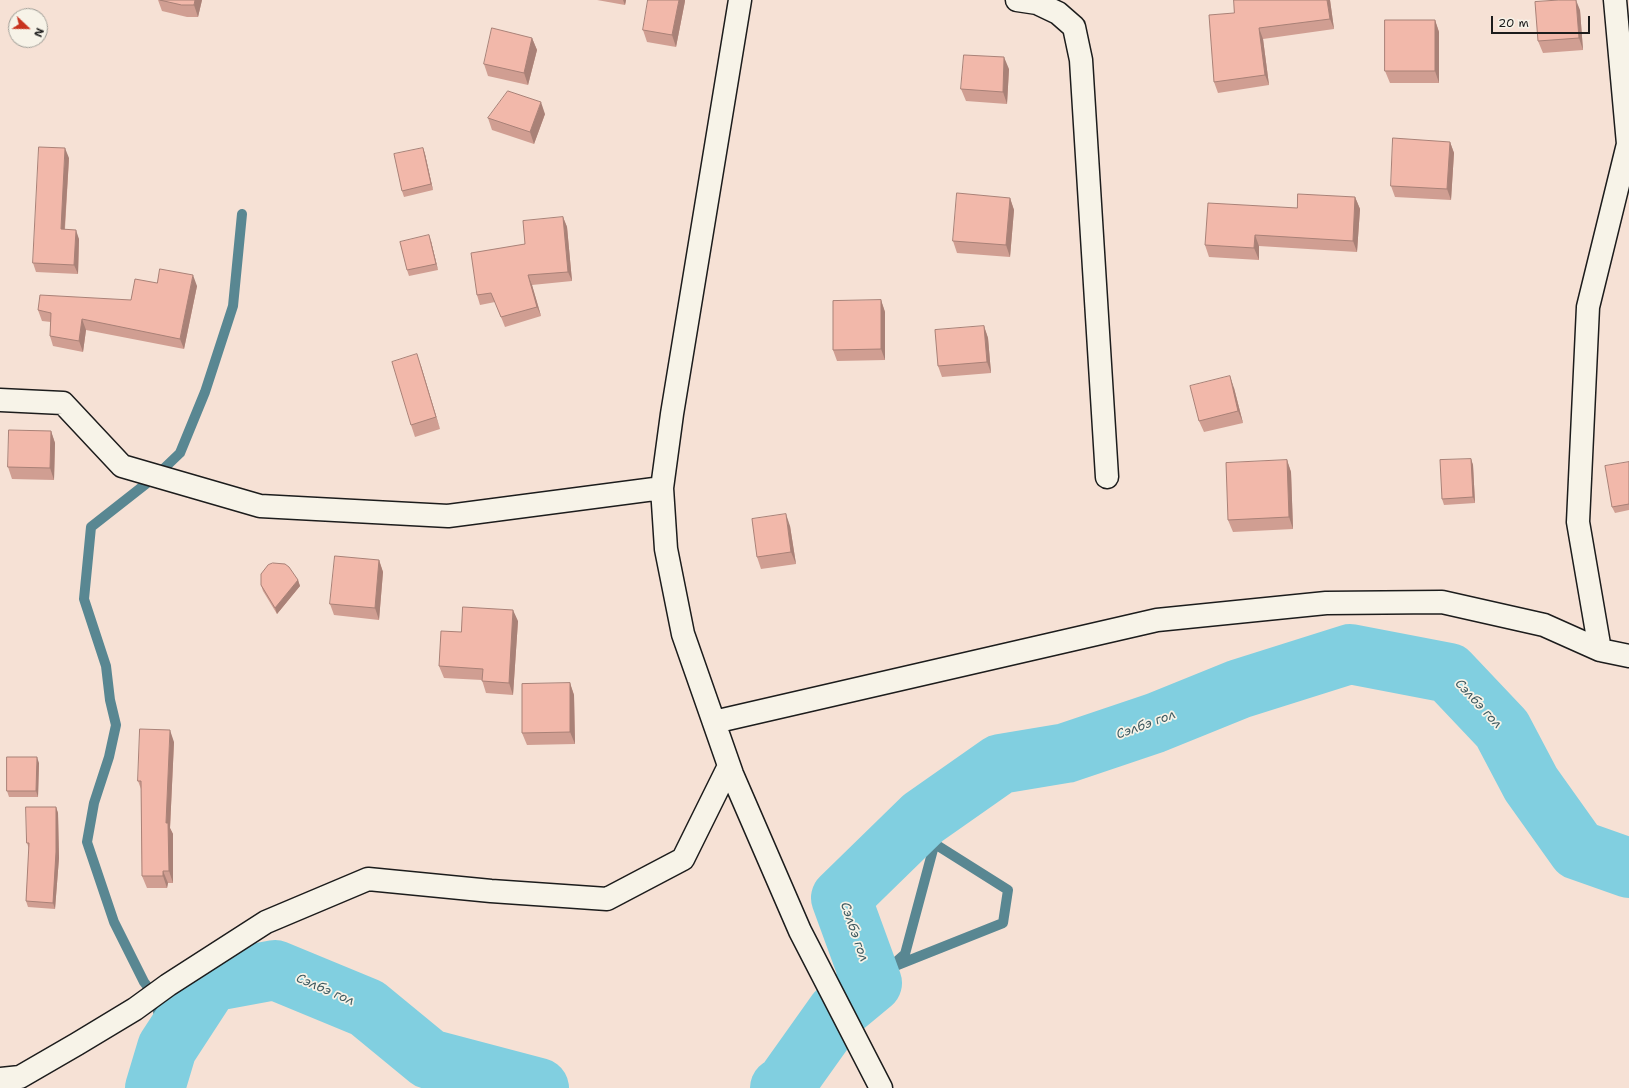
<!DOCTYPE html>
<meta charset="utf-8">
<style>
body{margin:0}
#map{position:relative;width:1629px;height:1088px;overflow:hidden;background:#f6e1d5;font-family:"Shantell Sans",sans-serif}
canvas{display:block}
.north{position:absolute;left:8px;top:8px;width:40px;height:40px;box-sizing:border-box;background:#f7f3e8;border:1px solid #9f9d96;border-radius:50%;rotate:112deg;font-size:11px;font-weight:700;line-height:16px;text-align:center;color:#1c1c1c}
.north::after{content:'';display:block;margin:auto;width:14px;height:18px;background:#c8321e;clip-path:polygon(50% 0,100% 100%,50% 72%,0 100%)}
.scale{position:absolute;left:1491px;top:16px;width:99px;height:18px;box-sizing:border-box;border:2px solid #1c1c1c;border-top:0;padding-left:5px;font-size:12px;line-height:14px;white-space:nowrap;color:#1c1c1c;-webkit-text-stroke:3px #f7f3e8;paint-order:stroke}
</style>
<div id="map">
<canvas width="1629" height="1088"></canvas>
<div class="north">N</div>
<div class="scale">20 m</div>
</div>
<script>
const c = document.querySelector('canvas').getContext('2d');
c.lineJoin = 'round';
function stroke(path, color, width, dash) {
  c.strokeStyle = color;
  c.lineWidth = width;
  c.lineCap = dash ? 'butt' : 'round';
  c.setLineDash(dash || []);
  c.stroke(path);
}
function fill(path, color) {
  c.fillStyle = color;
  c.fill(path, 'evenodd');
}
function write(font, color, halo, rows, align = 'center') {
  c.font = font + ' "Shantell Sans",sans-serif';
  c.lineWidth = 3.5;
  c.setLineDash([]);
  c.textBaseline = 'middle';
  c.strokeStyle = halo;
  c.fillStyle = color;
  for (const [text, x, y, turn = 0] of rows) {
    c.save();
    c.translate(x, y);
    c.rotate((+turn || 0) * Math.PI / 180);
    c.textAlign = isNaN(turn) ? turn : align;
    if (halo) c.strokeText(text, 0, 0);
    c.fillText(text, 0, 0);
    c.restore();
  }
}
stroke(new Path2D(`
 M 890,968 L 1003,923 L 1008,890 L 935,844
 M 872,983 L 905,954 L 946,801
 M 167,1048 L 154,995 L 144,982 L 114,922 L 87,842 L 94,803 L 109,757 L 116,725 L 110,700 L 106,666 L 84,599 L 91,527 L 156,476 L 180,453 L 205,392 L 233,306 L 242,214
 M 782,1088 L 783,1088`), '#598792', 10);
stroke(new Path2D(`
 M 155,1088 L 167,1048 L 210,982 L 275,970 L 367,1008 L 429,1059 L 539,1088
 M 780,1088 L 783,1088 L 837,1012 L 872,983 L 841,898 L 923,818 L 1000,764 L 1066,753 L 1155,723 L 1239,689 L 1350,654 L 1449,673 L 1502,729 L 1531,784 L 1578,850 L 1629,868`), '#81cfe0', 60);
const street = new Path2D(`
 M 740,0 L 672,414 L 662,488 L 666,549 L 683,634 L 732,774 L 800,931 L 881,1088
 M 1017,0 L 1037,3 L 1058,13 L 1074,27 L 1081,60 L 1107,477
 M 1615,0 L 1628,144 L 1588,307 L 1578,522 L 1600,650 L 1629,656
 M 0,400 L 63,403 L 122,466 L 260,506 L 448,516 L 662,488
 M 714,722 L 1157,620 L 1326,603 L 1442,602 L 1544,625 L 1600,650
 M 0,1079 L 20,1077 L 77,1044 L 135,1009 L 168,985 L 266,922 L 368,879 L 491,891 L 607,899 L 683,859 L 729,766`);
stroke(street, '#1c1c1c', 25);
stroke(street, '#f7f3e8', 22);
fill(new Path2D(`
 M 158,0 L 202,0 L 198,17 L 187,17 L 162,11 Z
 M 597,0 L 626,0 L 625,5 Z
 M 1330,0 L 1334,29 L 1263,39 L 1269,85 L 1218,93 L 1214,82 L 1234,13 Z
 M 685,1 L 676,47 L 647,42 L 643,30 Z
 M 1580,10 L 1583,50 L 1543,53 L 1538,41 Z
 M 1435,20 L 1439,32 L 1439,83 L 1390,83 L 1385,71 Z
 M 532,38 L 537,50 L 528,85 L 488,76 L 484,64 Z
 M 1009,69 L 1007,104 L 966,101 L 961,89 Z
 M 545,114 L 534,144 L 492,130 L 488,118 Z
 M 1450,142 L 1454,153 L 1451,200 L 1395,197 L 1391,186 Z
 M 423,148 L 425,154 L 433,190 L 404,197 L 402,191 Z
 M 69,158 L 65,229 L 79,239 L 78,274 L 36,272 L 33,263 Z
 M 1355,197 L 1360,209 L 1357,252 L 1259,246 L 1259,260 L 1209,257 L 1205,245 Z
 M 1010,198 L 1014,210 L 1010,257 L 957,253 L 953,241 Z
 M 563,217 L 567,227 L 572,281 L 532,285 L 541,316 L 505,327 L 495,302 L 480,305 L 477,295 L 525,244 Z
 M 431,241 L 438,270 L 409,276 L 407,270 Z
 M 157,283 L 197,286 L 184,349 L 86,330 L 83,352 L 53,346 L 50,336 L 51,322 L 42,321 L 38,310 L 131,300 Z
 M 881,300 L 885,312 L 885,360 L 837,361 L 833,350 Z
 M 984,326 L 988,338 L 991,373 L 942,377 L 938,366 Z
 M 421,366 L 440,429 L 415,437 L 411,425 Z
 M 1234,388 L 1243,423 L 1204,432 L 1199,421 Z
 M 51,431 L 55,443 L 54,480 L 12,479 L 8,467 Z
 M 1471,459 L 1473,465 L 1475,503 L 1444,505 L 1442,499 Z
 M 1287,460 L 1291,472 L 1293,529 L 1233,532 L 1228,520 Z
 M 1629,462 L 1629,510 L 1615,513 L 1612,507 Z
 M 790,526 L 796,564 L 761,569 L 757,557 Z
 M 379,560 L 383,572 L 379,620 L 334,615 L 330,604 Z
 M 298,580 L 300,586 L 277,614 L 263,591 L 261,585 Z
 M 518,621 L 513,695 L 486,693 L 482,680 L 444,678 L 439,666 L 461,632 Z
 M 570,683 L 574,695 L 575,744 L 527,745 L 522,733 Z
 M 174,742 L 170,828 L 173,834 L 173,883 L 168,883 L 167,888 L 147,888 L 142,876 L 141,789 L 138,781 Z
 M 39,763 L 38,797 L 9,797 L 7,791 Z
 M 56,807 L 58,813 L 59,858 L 55,909 L 28,907 L 26,901 L 29,849 L 27,843 Z`), '#d09e92');
fill(new Path2D(`
 M 195,0 L 202,0 L 198,17 L 194,5 Z
 M 623,0 L 626,0 L 625,5 Z
 M 679,0 L 685,0 L 685,1 L 676,47 L 672,35 Z
 M 1327,0 L 1330,0 L 1334,29 L 1330,19 Z
 M 1576,0 L 1580,10 L 1583,50 L 1579,38 Z
 M 1435,20 L 1439,32 L 1439,83 L 1435,71 Z
 M 1259,28 L 1263,39 L 1269,85 L 1265,75 Z
 M 532,38 L 537,50 L 528,85 L 524,73 Z
 M 1004,57 L 1009,69 L 1007,104 L 1003,92 Z
 M 541,102 L 545,114 L 534,144 L 530,132 Z
 M 1450,142 L 1454,153 L 1451,200 L 1447,189 Z
 M 65,148 L 69,158 L 64,238 L 61,229 Z
 M 423,148 L 425,154 L 433,190 L 431,184 Z
 M 1355,197 L 1360,209 L 1357,252 L 1353,241 Z
 M 1010,198 L 1014,210 L 1010,257 L 1006,245 Z
 M 563,217 L 567,227 L 572,281 L 568,272 Z
 M 76,230 L 79,239 L 78,274 L 74,265 Z
 M 429,235 L 431,241 L 438,270 L 436,264 Z
 M 1255,235 L 1259,246 L 1259,260 L 1254,248 Z
 M 193,275 L 197,286 L 184,349 L 180,339 Z
 M 528,275 L 532,285 L 541,316 L 537,307 Z
 M 881,300 L 885,312 L 885,360 L 881,349 Z
 M 82,319 L 86,330 L 83,352 L 79,341 Z
 M 984,326 L 988,338 L 991,373 L 987,362 Z
 M 417,354 L 421,366 L 440,429 L 436,417 Z
 M 1230,376 L 1234,388 L 1243,423 L 1238,411 Z
 M 51,431 L 55,443 L 54,480 L 50,468 Z
 M 1471,459 L 1473,465 L 1475,503 L 1473,497 Z
 M 1287,460 L 1291,472 L 1293,529 L 1289,517 Z
 M 786,514 L 790,526 L 796,564 L 791,552 Z
 M 379,560 L 383,572 L 379,620 L 375,608 Z
 M 298,580 L 300,586 L 277,614 L 275,608 Z
 M 513,610 L 518,621 L 513,695 L 509,683 Z
 M 570,683 L 574,695 L 575,744 L 570,732 Z
 M 170,730 L 174,742 L 170,828 L 173,834 L 173,883 L 169,871 L 166,823 Z
 M 37,757 L 39,763 L 38,797 L 36,791 Z
 M 56,807 L 58,813 L 59,858 L 55,909 L 53,903 Z
 M 163,871 L 168,883 L 167,888 L 163,876 Z`), '#a98177');
const building = new Path2D(`
 M 160,0 L 195,0 L 194,5 L 182,5 Z
 M 648,0 L 679,0 L 672,35 L 643,30 Z
 M 1234,0 L 1327,0 L 1330,19 L 1259,28 L 1265,75 L 1214,82 L 1209,15 L 1234,13 Z
 M 1559,0 L 1576,0 L 1579,38 L 1538,41 L 1535,2 Z
 M 1385,20 L 1435,20 L 1435,71 L 1385,71 Z
 M 492,28 L 532,38 L 524,73 L 484,64 Z
 M 964,55 L 1004,57 L 1003,92 L 961,89 Z
 M 508,91 L 541,102 L 530,132 L 488,118 Z
 M 1393,138 L 1450,142 L 1447,189 L 1391,186 Z
 M 39,147 L 65,148 L 61,229 L 76,230 L 74,265 L 33,263 Z
 M 423,148 L 431,184 L 402,191 L 394,154 Z
 M 957,193 L 1010,198 L 1006,245 L 953,241 Z
 M 1298,194 L 1355,197 L 1353,241 L 1255,235 L 1254,248 L 1205,245 L 1208,203 L 1297,208 Z
 M 563,217 L 568,272 L 528,275 L 537,307 L 501,317 L 491,293 L 477,295 L 471,253 L 525,244 L 523,221 Z
 M 429,235 L 436,264 L 407,270 L 400,242 Z
 M 160,269 L 193,275 L 180,339 L 82,319 L 79,341 L 50,336 L 51,313 L 38,310 L 40,295 L 131,300 L 135,279 L 157,283 Z
 M 881,300 L 881,349 L 833,350 L 833,301 Z
 M 984,326 L 987,362 L 938,366 L 935,330 Z
 M 417,354 L 436,417 L 411,425 L 392,362 Z
 M 1230,376 L 1238,411 L 1199,421 L 1190,386 Z
 M 9,430 L 51,431 L 50,468 L 8,467 Z
 M 1471,459 L 1473,497 L 1442,499 L 1440,460 Z
 M 1287,460 L 1289,517 L 1228,520 L 1226,463 Z
 M 1629,462 L 1629,504 L 1612,507 L 1605,466 Z
 M 786,514 L 791,552 L 757,557 L 752,519 Z
 M 335,556 L 379,560 L 375,608 L 330,604 Z
 M 273,563 L 285,564 L 289,567 L 298,580 L 275,608 L 261,585 L 261,574 L 268,565 Z
 M 463,607 L 513,610 L 509,683 L 482,681 L 483,669 L 439,666 L 441,631 L 461,632 Z
 M 570,683 L 570,732 L 522,733 L 522,684 Z
 M 140,729 L 170,730 L 166,823 L 168,823 L 169,871 L 163,871 L 163,876 L 142,876 L 141,781 L 138,781 Z
 M 7,757 L 37,757 L 36,791 L 7,791 Z
 M 26,807 L 56,807 L 56,852 L 53,903 L 26,901 L 29,843 L 27,843 Z`);
fill(building, '#f2b8aa');
stroke(building, '#a98177', 1);
write('italic 13px', '#3f5b61', '#f7f3e8', [
 ["Сэлбэ гол",1478,704,47],
 ["Сэлбэ гол",1146,725,-20],
 ["Сэлбэ гол",854,932,71],
 ["Сэлбэ гол",325,990,23]
]);
</script>
